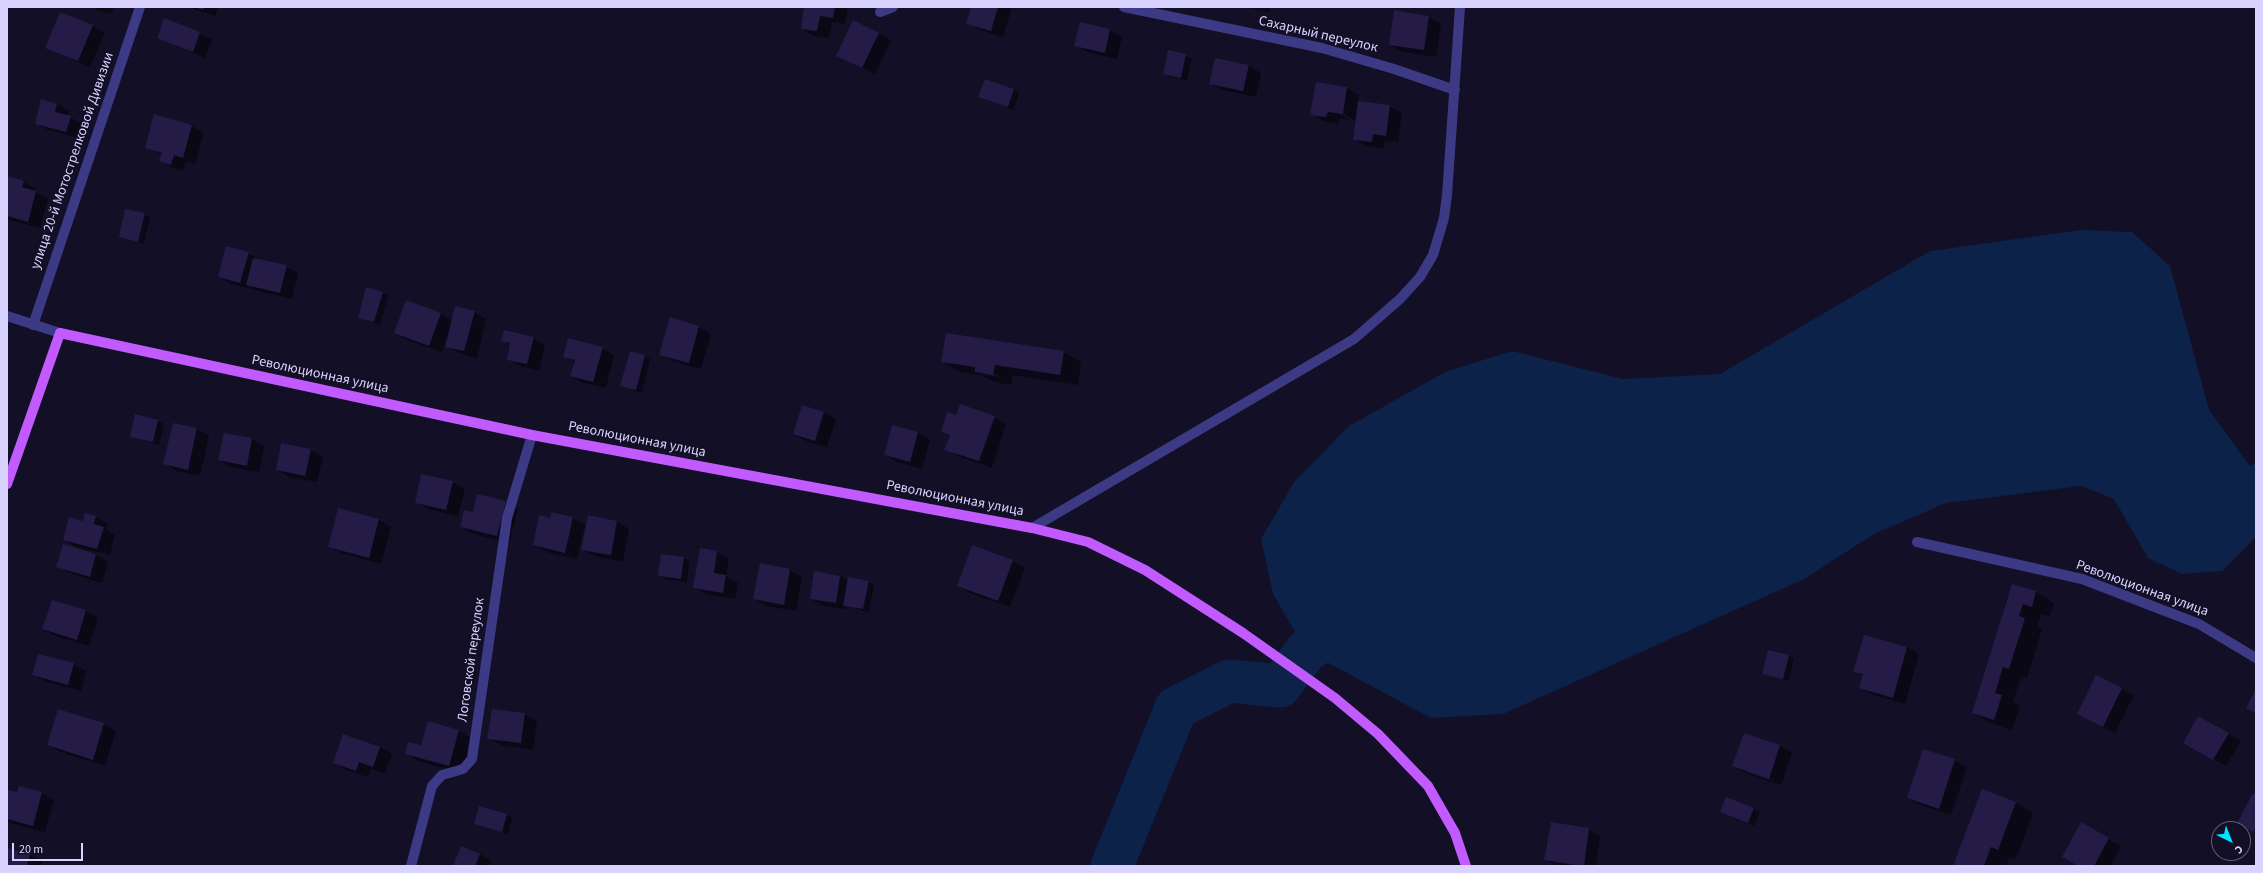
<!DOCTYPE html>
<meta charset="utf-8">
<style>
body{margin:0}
#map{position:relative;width:2263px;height:873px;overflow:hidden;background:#130f26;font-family:"Source Sans 3",sans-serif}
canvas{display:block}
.frame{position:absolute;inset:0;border:8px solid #d9d4ff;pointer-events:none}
.north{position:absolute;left:2211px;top:821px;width:40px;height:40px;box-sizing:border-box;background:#130f26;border:1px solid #625e7d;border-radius:50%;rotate:137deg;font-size:11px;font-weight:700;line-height:16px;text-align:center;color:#d9d4ff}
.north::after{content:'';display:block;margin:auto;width:14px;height:18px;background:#00e5ff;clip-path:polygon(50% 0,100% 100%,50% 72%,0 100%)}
.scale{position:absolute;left:12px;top:843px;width:71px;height:18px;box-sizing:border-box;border:2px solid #d9d4ff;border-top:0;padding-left:5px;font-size:12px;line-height:14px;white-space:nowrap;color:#d9d4ff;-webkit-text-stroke:3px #130f26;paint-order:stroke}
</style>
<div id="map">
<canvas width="2263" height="873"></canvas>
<div class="frame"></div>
<div class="north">С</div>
<div class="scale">20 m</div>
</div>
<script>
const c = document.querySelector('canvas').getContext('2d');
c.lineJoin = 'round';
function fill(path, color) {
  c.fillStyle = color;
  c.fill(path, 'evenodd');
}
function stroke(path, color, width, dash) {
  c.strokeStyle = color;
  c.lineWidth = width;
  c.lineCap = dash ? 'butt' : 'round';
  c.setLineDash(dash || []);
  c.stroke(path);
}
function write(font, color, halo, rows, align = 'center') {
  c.font = font + ' "Source Sans 3",sans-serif';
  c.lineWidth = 3;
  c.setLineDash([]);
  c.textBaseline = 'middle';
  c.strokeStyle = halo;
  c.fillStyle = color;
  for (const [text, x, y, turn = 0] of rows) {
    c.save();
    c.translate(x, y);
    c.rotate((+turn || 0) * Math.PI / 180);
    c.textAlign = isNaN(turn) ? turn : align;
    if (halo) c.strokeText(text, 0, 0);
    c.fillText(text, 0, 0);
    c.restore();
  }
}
fill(new Path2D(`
 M 2081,230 L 2132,232 L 2170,266 L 2209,410 L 2250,466 L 2256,463 L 2256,537 L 2222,571 L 2182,574 L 2148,558 L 2114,499 L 2081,486 L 1946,503 L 1874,534 L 1804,579 L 1503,714 L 1431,718 L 1306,651 L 1273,594 L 1261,539 L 1294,482 L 1349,426 L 1445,372 L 1512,351 L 1623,379 L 1720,374 L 1930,251 Z`), '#0c2248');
fill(new Path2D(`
 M 89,7 L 114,7 L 111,14 Z
 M 189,7 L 218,7 L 215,16 Z
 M 805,7 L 848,7 L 845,24 L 832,22 L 829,38 L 814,36 L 802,29 Z
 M 972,7 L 1012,7 L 1003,37 L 980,30 L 967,23 Z
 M 1244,7 L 1270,7 L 1270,12 Z
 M 1395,12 L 1429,17 L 1441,24 L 1436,57 L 1402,52 L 1390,45 Z
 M 165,20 L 200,33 L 212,40 L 205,58 L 158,37 Z
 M 853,21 L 891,40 L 875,74 L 837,55 Z
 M 1080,24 L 1110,30 L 1122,37 L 1117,59 L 1088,52 L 1076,45 Z
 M 93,26 L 105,33 L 90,67 L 47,48 Z
 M 1169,51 L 1192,58 L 1187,81 L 1164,74 Z
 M 1249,66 L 1261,73 L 1256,97 L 1222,90 L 1210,83 Z
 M 1317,83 L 1347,88 L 1359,95 L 1358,102 L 1390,106 L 1402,113 L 1398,142 L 1385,141 L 1384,149 L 1366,146 L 1354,139 L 1356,121 L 1339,111 L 1338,113 L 1350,120 L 1340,118 L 1338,124 L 1323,121 L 1311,114 Z
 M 1013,89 L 1019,93 L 1014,110 L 980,97 Z
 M 42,100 L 57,104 L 69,111 L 68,116 L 82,124 L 79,138 L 48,130 L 36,123 Z
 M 155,115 L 192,126 L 204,133 L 195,164 L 186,161 L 183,171 L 173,168 L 161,161 L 162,155 L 146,147 Z
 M 7,177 L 24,182 L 36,189 L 35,192 L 48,199 L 40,228 L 7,219 Z
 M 144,214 L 150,217 L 144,244 L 120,237 Z
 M 248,253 L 260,260 L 286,266 L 298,273 L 292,299 L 231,284 L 219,277 Z
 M 383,293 L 388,296 L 380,325 L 359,317 Z
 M 407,302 L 441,314 L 453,321 L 474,312 L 486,319 L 477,358 L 459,353 L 446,346 L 447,336 L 442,352 L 407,340 L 395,333 Z
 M 671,319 L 699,327 L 711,334 L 701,369 L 673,361 L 661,354 Z
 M 533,338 L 545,345 L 539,371 L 520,366 L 508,359 L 511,345 L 503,340 Z
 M 602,348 L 614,355 L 606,388 L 583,383 L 571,376 L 575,362 L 565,357 Z
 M 1063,352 L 1081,362 L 1078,385 L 1013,375 L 1011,385 L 994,382 L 981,375 L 960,372 L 942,361 ZM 985,373 L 999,375 L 998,377 L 988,375 Z
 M 645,356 L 650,359 L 642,393 L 622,386 Z
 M 7,380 L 9,381 L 7,389 Z
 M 824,412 L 836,419 L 827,447 L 806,441 L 794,434 Z
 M 957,417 L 994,417 L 1006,424 L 992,468 L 958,456 L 946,449 L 950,436 L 942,432 Z
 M 158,421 L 164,424 L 159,445 L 131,436 Z
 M 893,426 L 918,433 L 930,440 L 922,469 L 897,462 L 885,455 Z
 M 197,429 L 209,436 L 200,476 L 177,471 L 165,464 Z
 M 225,434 L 252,439 L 264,446 L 259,472 L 231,467 L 219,460 Z
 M 311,450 L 323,457 L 317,482 L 289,477 L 277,470 Z
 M 453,482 L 465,489 L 458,516 L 428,509 L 416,502 Z
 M 505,502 L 518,509 L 509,543 L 473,534 L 461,527 L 474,514 Z
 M 551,513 L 573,518 L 587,526 L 589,516 L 617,522 L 629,529 L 623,562 L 595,556 L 582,549 L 587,527 L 585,526 L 577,559 L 546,552 L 534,545 L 550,519 Z
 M 96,517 L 108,524 L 106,529 L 115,535 L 110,555 L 76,547 L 64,540 L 84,522 Z
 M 379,520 L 391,527 L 381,564 L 341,553 L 329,546 Z
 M 63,546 L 96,555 L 108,562 L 102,583 L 69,573 L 57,566 Z
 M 717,552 L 729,559 L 726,576 L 738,583 L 735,599 L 706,594 L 694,587 Z
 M 683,558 L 689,561 L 687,582 L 665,579 L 659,576 Z
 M 1013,561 L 1025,568 L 1010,607 L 970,593 L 958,586 Z
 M 761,564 L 790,570 L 802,577 L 796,611 L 766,606 L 754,599 Z
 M 815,572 L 840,576 L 848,581 L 868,581 L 874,585 L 869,612 L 848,607 L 848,609 L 823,606 L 811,599 Z
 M 2013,585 L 2036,592 L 2054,603 L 2050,617 L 2041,614 L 2037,626 L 2042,629 L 2027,678 L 2021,676 L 2013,702 L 2020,706 L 2012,730 L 1991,723 L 1973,713 Z
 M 52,601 L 86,611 L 98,618 L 89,646 L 55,636 L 43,629 Z
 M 1907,647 L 1919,654 L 1905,704 L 1873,695 L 1860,688 L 1864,676 L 1855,671 Z
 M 39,655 L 74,664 L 86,671 L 81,691 L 46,682 L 34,675 Z
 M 1788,655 L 1794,659 L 1789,681 L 1763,673 Z
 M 2097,676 L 2134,695 L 2115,733 L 2078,714 Z
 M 59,710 L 104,724 L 116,731 L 105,766 L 60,752 L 48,745 Z
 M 493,710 L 525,714 L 537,721 L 533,750 L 501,745 L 488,738 Z
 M 2199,717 L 2241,741 L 2226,766 L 2184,742 Z
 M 428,722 L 459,731 L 471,738 L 461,773 L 418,761 L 406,754 L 422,747 Z
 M 1744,734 L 1780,746 L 1792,753 L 1781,785 L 1745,773 L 1733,766 ZM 1745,770 L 1774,780 L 1773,781 L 1745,772 Z
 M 380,747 L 392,754 L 385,773 L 371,769 L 368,777 L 346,770 L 334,763 Z
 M 1954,760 L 1967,767 L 1951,815 L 1920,805 L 1908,798 Z
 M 42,793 L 54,800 L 45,832 L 13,824 L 7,820 L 7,795 Z
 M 1726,798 L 1760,812 L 1754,826 L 1721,812 Z
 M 2015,802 L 2033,813 L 2016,859 L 2009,857 L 2006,866 L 1954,866 Z
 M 506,814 L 512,818 L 508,834 L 475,824 Z
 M 2081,824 L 2121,846 L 2110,866 L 2079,866 Z
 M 1588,829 L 1600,836 L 1596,866 L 1557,861 L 1557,863 L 1578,866 L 1557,866 L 1545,859 Z
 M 7,849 L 30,855 L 42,862 L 41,866 L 7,866 Z
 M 480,854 L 492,861 L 490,866 L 454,866 Z`), '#0007');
stroke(new Path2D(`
 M 1112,866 L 1176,708 L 1229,681 L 1280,686 L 1306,651 L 1349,624 L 1354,618`), '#0c2248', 43);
fill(new Path2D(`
 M 194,7 L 204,7 L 203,10 Z
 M 804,7 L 835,7 L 833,18 L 820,16 L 817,31 L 801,29 Z
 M 971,7 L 998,7 L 991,31 L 966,24 Z
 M 1394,10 L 1429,16 L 1424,50 L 1389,45 Z
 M 60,12 L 93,25 L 78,61 L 45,48 Z
 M 164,18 L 200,32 L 193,52 L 157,38 Z
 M 853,20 L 879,33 L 862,68 L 836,56 Z
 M 1080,22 L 1110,29 L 1105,53 L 1074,46 Z
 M 1168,50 L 1186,54 L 1181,78 L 1163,74 Z
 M 1215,58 L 1249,65 L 1243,91 L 1209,84 Z
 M 985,79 L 1014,89 L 1008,107 L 978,97 Z
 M 1316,82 L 1347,87 L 1343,114 L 1328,112 L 1326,117 L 1310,115 Z
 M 41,99 L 57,104 L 55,112 L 71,116 L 66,132 L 35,124 Z
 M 1358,101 L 1390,105 L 1386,136 L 1373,134 L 1372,142 L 1353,140 Z
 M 154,114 L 192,125 L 183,158 L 174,155 L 171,165 L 159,161 L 162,153 L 145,148 Z
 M 7,176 L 24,181 L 22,187 L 36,191 L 28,222 L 7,216 Z
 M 125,209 L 145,213 L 138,242 L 119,237 Z
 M 226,246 L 249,252 L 240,283 L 218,277 Z
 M 253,258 L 287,265 L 280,293 L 246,285 Z
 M 366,287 L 383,292 L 374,322 L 358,318 Z
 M 406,300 L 441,313 L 429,346 L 394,333 Z
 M 455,306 L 475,311 L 464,351 L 445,347 Z
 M 670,317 L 699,326 L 689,363 L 659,355 Z
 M 504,330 L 534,337 L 527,364 L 507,360 L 510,343 L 501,341 Z
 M 946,333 L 1064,351 L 1060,375 L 995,365 L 993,375 L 975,372 L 975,367 L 941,362 Z
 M 568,338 L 603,347 L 593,382 L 570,376 L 575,360 L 563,357 Z
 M 630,351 L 645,355 L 636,390 L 620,386 Z
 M 960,404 L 995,416 L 979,461 L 944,450 L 950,435 L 941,432 L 947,412 L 956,415 Z
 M 802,405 L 824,412 L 815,441 L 793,434 Z
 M 135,414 L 158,420 L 153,442 L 130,437 Z
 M 173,423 L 197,428 L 188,470 L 163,464 Z
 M 892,425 L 918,432 L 910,462 L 884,455 Z
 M 224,433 L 252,438 L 247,466 L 218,460 Z
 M 281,443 L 311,449 L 305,476 L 276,470 Z
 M 421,474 L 453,481 L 446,510 L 415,503 Z
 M 477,494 L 506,501 L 497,536 L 460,527 L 464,510 L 473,512 Z
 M 338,508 L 379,519 L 369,558 L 328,547 Z
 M 551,512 L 573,517 L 565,553 L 533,545 L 539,515 L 550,518 Z
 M 85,513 L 96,516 L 94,524 L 104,527 L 97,549 L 63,540 L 69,517 L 83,521 Z
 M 588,515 L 617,521 L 611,555 L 581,550 Z
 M 63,544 L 96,554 L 90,577 L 56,567 Z
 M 972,545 L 1013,560 L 998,601 L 957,586 Z
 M 700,548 L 717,551 L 714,573 L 726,575 L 723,593 L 693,588 Z
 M 661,554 L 684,557 L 681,579 L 658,576 Z
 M 760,563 L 790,569 L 784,605 L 753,599 Z
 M 814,571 L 840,576 L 836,603 L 810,599 Z
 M 848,577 L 869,581 L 863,609 L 843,606 Z
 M 2012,584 L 2036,591 L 2032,607 L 2023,604 L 2019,616 L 2025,618 L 2009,669 L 2003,667 L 1995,693 L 2002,695 L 1994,720 L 1972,713 Z
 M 52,600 L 86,610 L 77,640 L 42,629 Z
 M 1864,635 L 1907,647 L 1893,698 L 1859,688 L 1863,674 L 1853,672 Z
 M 1768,650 L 1789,655 L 1783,679 L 1762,674 Z
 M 38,654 L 74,663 L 68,685 L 32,675 Z
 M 2096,675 L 2122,688 L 2103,727 L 2077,714 Z
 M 2256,689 L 2256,713 L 2246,708 Z
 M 58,709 L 104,723 L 93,760 L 47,745 Z
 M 492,709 L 525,713 L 521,743 L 487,739 Z
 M 2198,716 L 2229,733 L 2213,760 L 2183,743 Z
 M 428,721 L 459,730 L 449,766 L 405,754 L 408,742 L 421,745 Z
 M 1744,733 L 1780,745 L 1769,779 L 1732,766 Z
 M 343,734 L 380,747 L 373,767 L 359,762 L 356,771 L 333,763 Z
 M 1923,749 L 1955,759 L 1939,809 L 1907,798 Z
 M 19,786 L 42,792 L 33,826 L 7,819 L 7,790 L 17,792 Z
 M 1982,789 L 2016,802 L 1998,850 L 1991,847 L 1984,866 L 1953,866 Z
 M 2253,793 L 2256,795 L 2256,827 L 2253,832 L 2237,823 Z
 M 1726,797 L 1754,808 L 1748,823 L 1720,812 Z
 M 479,806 L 507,814 L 502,832 L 474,824 Z
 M 1551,822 L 1589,828 L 1584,866 L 1544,860 Z
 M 2081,822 L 2109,838 L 2094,866 L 2078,866 L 2062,857 Z
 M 461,846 L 480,854 L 475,866 L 453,866 Z
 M 7,848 L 30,854 L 27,866 L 7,866 Z`), '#241b47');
stroke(new Path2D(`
 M 1124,7 L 1322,48 L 1394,69 L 1455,90
 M 880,12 L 893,7
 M 7,316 L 60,333
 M 33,325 L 140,7
 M 1032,528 L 1354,339 L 1400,299 L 1420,277 L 1433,255 L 1444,218 L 1447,195 L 1460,7
 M 1917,542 L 2082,579 L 2199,624 L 2256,658
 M 411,866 L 432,786 L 442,775 L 463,769 L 472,759 L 507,518 L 532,435`), '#3d3a85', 10);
stroke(new Path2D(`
 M 7,484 L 60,333 L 532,435 L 1032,528 L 1088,542 L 1145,570 L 1243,633 L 1335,698 L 1378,734 L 1428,786 L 1455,833 L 1466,866`), '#c25bff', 10);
write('14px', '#d9d4ff', '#130f26', [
 ["Сахарный переулок",1318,35,13],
 ["улица 20-й Мотострелковой Дивизии",73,161,-71],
 ["Революционная улица",320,375,12],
 ["Революционная улица",637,440,11],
 ["Революционная улица",955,499,11],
 ["Революционная улица",2142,589,20],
 ["Логовской переулок",472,660,-82]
]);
</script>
